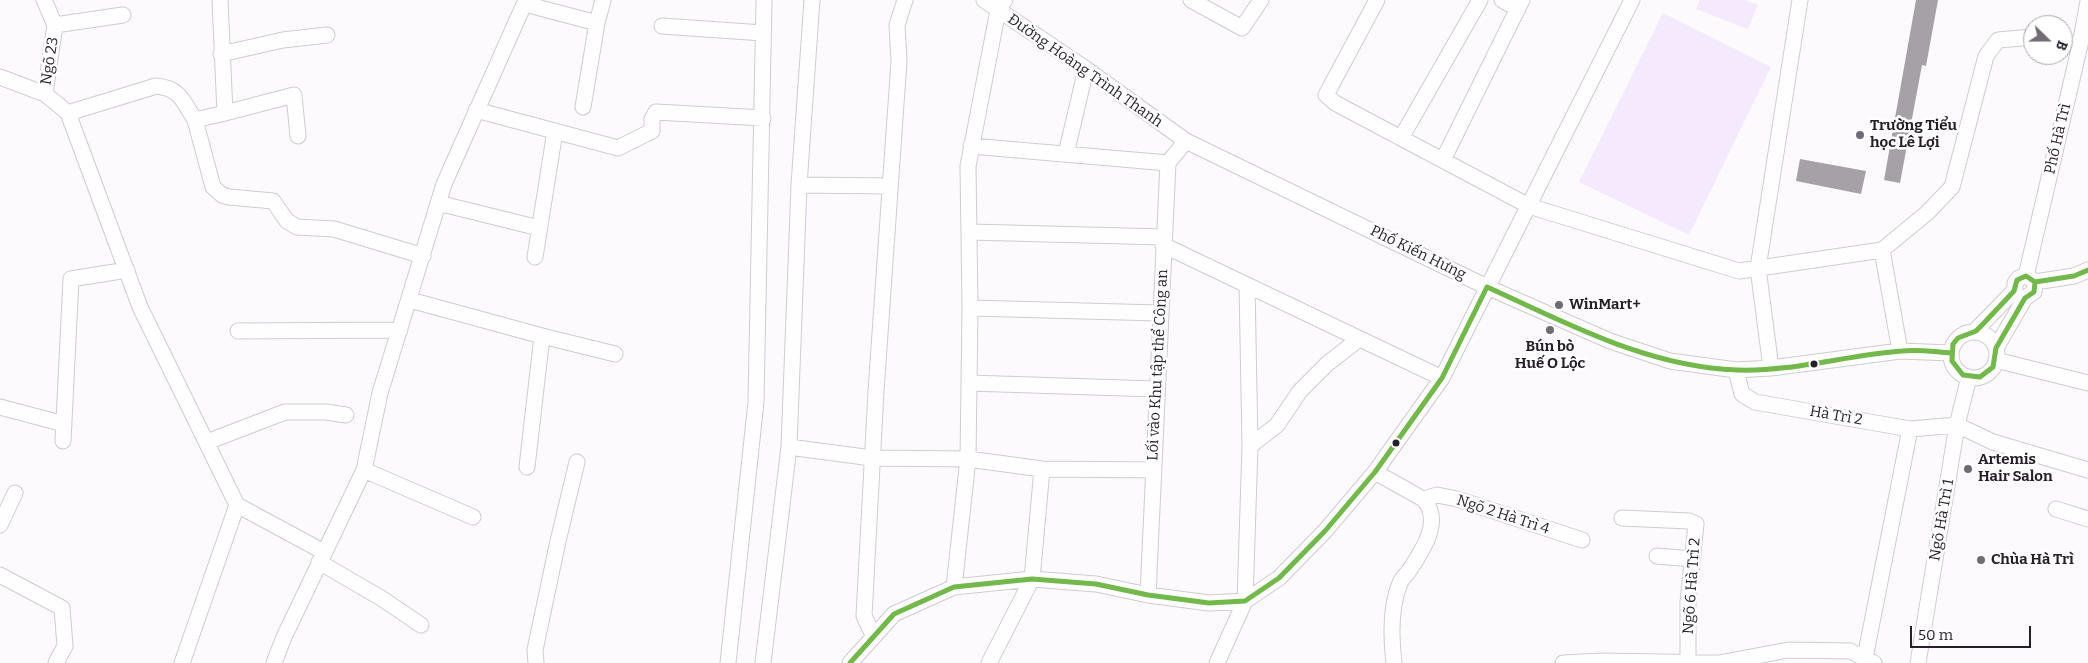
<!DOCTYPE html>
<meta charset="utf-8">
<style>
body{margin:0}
#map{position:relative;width:2088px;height:663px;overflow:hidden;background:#fcfafd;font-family:Bitter,serif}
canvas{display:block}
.north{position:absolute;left:2023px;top:15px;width:50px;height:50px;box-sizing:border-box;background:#fff;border:1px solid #a8a5a9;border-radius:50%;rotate:112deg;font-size:14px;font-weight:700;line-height:20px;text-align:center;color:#251f29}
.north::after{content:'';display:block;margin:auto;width:18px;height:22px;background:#706c73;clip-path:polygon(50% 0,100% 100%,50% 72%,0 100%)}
.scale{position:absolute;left:1910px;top:626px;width:121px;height:22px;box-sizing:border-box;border:2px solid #251f29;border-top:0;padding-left:6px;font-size:15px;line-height:18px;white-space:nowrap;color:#251f29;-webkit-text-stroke:4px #fff;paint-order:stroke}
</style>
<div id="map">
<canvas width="2088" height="663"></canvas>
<div class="north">B</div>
<div class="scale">50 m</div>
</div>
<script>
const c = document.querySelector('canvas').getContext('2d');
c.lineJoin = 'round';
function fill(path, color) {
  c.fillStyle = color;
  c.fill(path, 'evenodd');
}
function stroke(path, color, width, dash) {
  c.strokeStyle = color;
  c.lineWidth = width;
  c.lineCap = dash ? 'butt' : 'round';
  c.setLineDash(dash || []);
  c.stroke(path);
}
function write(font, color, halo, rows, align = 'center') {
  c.font = font + ' Bitter,serif';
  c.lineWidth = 5;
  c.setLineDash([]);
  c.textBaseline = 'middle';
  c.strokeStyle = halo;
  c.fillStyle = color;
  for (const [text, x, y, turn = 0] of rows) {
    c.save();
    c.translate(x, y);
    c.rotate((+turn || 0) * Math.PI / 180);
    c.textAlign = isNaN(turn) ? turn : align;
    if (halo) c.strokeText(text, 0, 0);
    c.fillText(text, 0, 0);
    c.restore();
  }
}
fill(new Path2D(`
 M 1700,0 L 1745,0 L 1758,5 L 1748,29 L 1696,9 Z
 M 1663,13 L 1771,67 L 1689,235 L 1579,182 Z`), '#f5e9fe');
fill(new Path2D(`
 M 1916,0 L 1938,0 L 1926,66 L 1922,65 L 1900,183 L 1884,180 Z
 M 1800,159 L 1866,171 L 1861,194 L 1796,181 Z`), '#a5a1a7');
const minor = new Path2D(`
 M 44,0 L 55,25 L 45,94
 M 220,0 L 225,113 L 195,120 L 213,187 L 222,195 L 229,197 L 273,201 L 287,221 L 297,227 L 334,229 L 423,256
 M 984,0 L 1086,69 L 1186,141 L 1487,287 L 1610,341 L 1670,361 L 1736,370 L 1771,368 L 1900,351 L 1951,353
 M 1191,0 L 1242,28 L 1261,0
 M 1377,0 L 1326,95 L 1335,103 L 1529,206 L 1739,271 L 1882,250 L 1927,213 L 1952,187 L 1986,56 L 1998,40 L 2033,37
 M 1502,0 L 1518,9
 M 525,4 L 597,23 L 603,0
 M 55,25 L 123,15
 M 662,26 L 763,33
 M 2063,42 L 2080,45
 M 221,54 L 283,40 L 327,35
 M 0,77 L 45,94 L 68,113 L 140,307 L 237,505 L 324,552
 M 583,107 L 597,23
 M 476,110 L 618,148 L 652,131 L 652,119 L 656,112 L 763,118
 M 68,113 L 156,86 C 180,88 183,101 195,120
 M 225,113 L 294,95 L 298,136
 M 1401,138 L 1480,0
 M 971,146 L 1168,163
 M 1066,154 L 1086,69
 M 1443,160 L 1522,0
 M 799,185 L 890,186
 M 438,203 L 539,228
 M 970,232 L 1164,237
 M 1163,245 L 1442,378
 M 1882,250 L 1900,351
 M 535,257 L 555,131
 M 2026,276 L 2080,45 L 2088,1
 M 2035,282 L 2074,276 L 2088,270
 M 410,300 L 542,336 L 527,467
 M 970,308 L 1160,313
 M 238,331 L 400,330
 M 1975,331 L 2015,290 L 2015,283 L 2019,278 C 2030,274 2037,281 2034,292 L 2025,298 L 1996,348
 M1951 355a23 23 0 1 1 46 0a23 23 0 1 1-46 0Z
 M 542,336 L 615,354
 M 1996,360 L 2088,383
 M 1771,368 L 1758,268 L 1800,0
 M 1736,370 L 1742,394 L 1755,402 L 1910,429 L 1957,425 L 1993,442 L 2088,470
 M 969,383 L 1156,389
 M 0,407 L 64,424
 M 63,441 L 71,279 L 127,270
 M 207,442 L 285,412 L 326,412 L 346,415
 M 1250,446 L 1277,425 L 1300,391 L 1327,364 L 1359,339
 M 789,447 L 872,458 L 968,459 L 1042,469 L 1153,470
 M 364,470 L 473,517
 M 1375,472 C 1383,477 1423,498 1425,501 C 1442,523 1422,551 1409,571 C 1406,575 1402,578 1400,583 C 1390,607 1391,638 1394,663
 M 1424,499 L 1437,495 L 1457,499 L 1582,540
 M 2056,509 L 2088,519
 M 1622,518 L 1689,521 L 1696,524 L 1688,602 L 1688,663
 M 0,525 L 15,493
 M 1657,556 L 1692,559
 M 319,562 L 381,598 L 421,625
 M 0,575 L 62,608 L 65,646 L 56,663
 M 954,587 L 968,459 L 970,308 L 968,166 L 998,10 L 1005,0
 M 1148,595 L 1168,163 L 1186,141
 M 873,635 L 864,616 L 876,391 L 899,61 L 897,25 L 905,0
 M 182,663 L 237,505
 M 274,663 L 284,637 L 364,470 L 380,393 L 444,184 L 526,0
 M 536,663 L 535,650 L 558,541 L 577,462
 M 728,663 L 756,402 L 764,0
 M 763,663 L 789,447 L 799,185 L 812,0
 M 850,663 L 894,614 L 954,587 L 1032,579 L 1096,584 L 1148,595 L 1209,603 L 1245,601 L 1279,578 L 1325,531 L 1375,472 L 1442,378 L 1632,0
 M 989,663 L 1032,579 L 1042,469
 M 1217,663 L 1245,601 L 1250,446 L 1247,285
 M 1563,663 L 1601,661 L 1719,663 L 1788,650 L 1850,651 L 1874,663
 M 1864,663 L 1910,429
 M 1918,663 L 1957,425 L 1969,377`);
stroke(minor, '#cfccd2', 17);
stroke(minor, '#fffeff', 15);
stroke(new Path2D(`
 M 2026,276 L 2035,282 L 2034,292 L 2025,298 L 1996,348 L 1993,367 L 1980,377 L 1963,375 L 1952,361 L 1953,344 L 1958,338 L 1976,331 L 1983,324 L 2014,291 L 2017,280 Z
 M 2035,282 L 2074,276 L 2088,270
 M 1487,287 C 1567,323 1647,367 1737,370 C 1792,372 1847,355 1902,351 C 1918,349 1935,352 1951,353
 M 850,663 L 894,614 L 954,587 L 1032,579 L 1096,584 L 1148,595 L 1209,603 L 1245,601 L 1279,578 L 1325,531 L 1375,472 L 1442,378 L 1487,287`), '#72b84b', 5);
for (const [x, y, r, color] of [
 [1860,135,5,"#706c73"],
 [1559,305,5,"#706c73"],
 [1550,330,5,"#706c73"],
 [1814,364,4.5,"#251f29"],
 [1396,443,4.5,"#251f29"],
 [1968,469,5,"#706c73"],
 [1981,560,5,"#706c73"]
]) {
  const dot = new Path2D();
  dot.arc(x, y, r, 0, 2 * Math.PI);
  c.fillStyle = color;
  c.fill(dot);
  stroke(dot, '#fff', 2);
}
write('15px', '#251f29', '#fff', [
 ["Ngõ 23",50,61,-81],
 ["Đường Hoàng Trình Thanh",1085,71,35],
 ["Phố Hà Trì",2058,139,-77],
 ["Phố Kiến Hưng",1418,253,26],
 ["Lối vào Khu tập thể Công an",1158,365,-87],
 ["Hà Trì 2",1836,416,10],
 ["Ngõ 2 Hà Trì 4",1503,515,18],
 ["Ngõ Hà Trì 1",1942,520,-80],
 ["Ngõ 6 Hà Trì 2",1692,586,-86]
]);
write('bold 15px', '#251f29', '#fff', [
 ["Trường Tiểu",1870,126],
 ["học Lê Lợi",1870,143],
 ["WinMart+",1569,305],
 ["Bún bò",1550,347,"center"],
 ["Huế O Lộc",1550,364,"center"],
 ["Artemis",1978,460],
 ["Hair Salon",1978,477],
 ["Chùa Hà Trì",1991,560]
], 'left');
</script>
